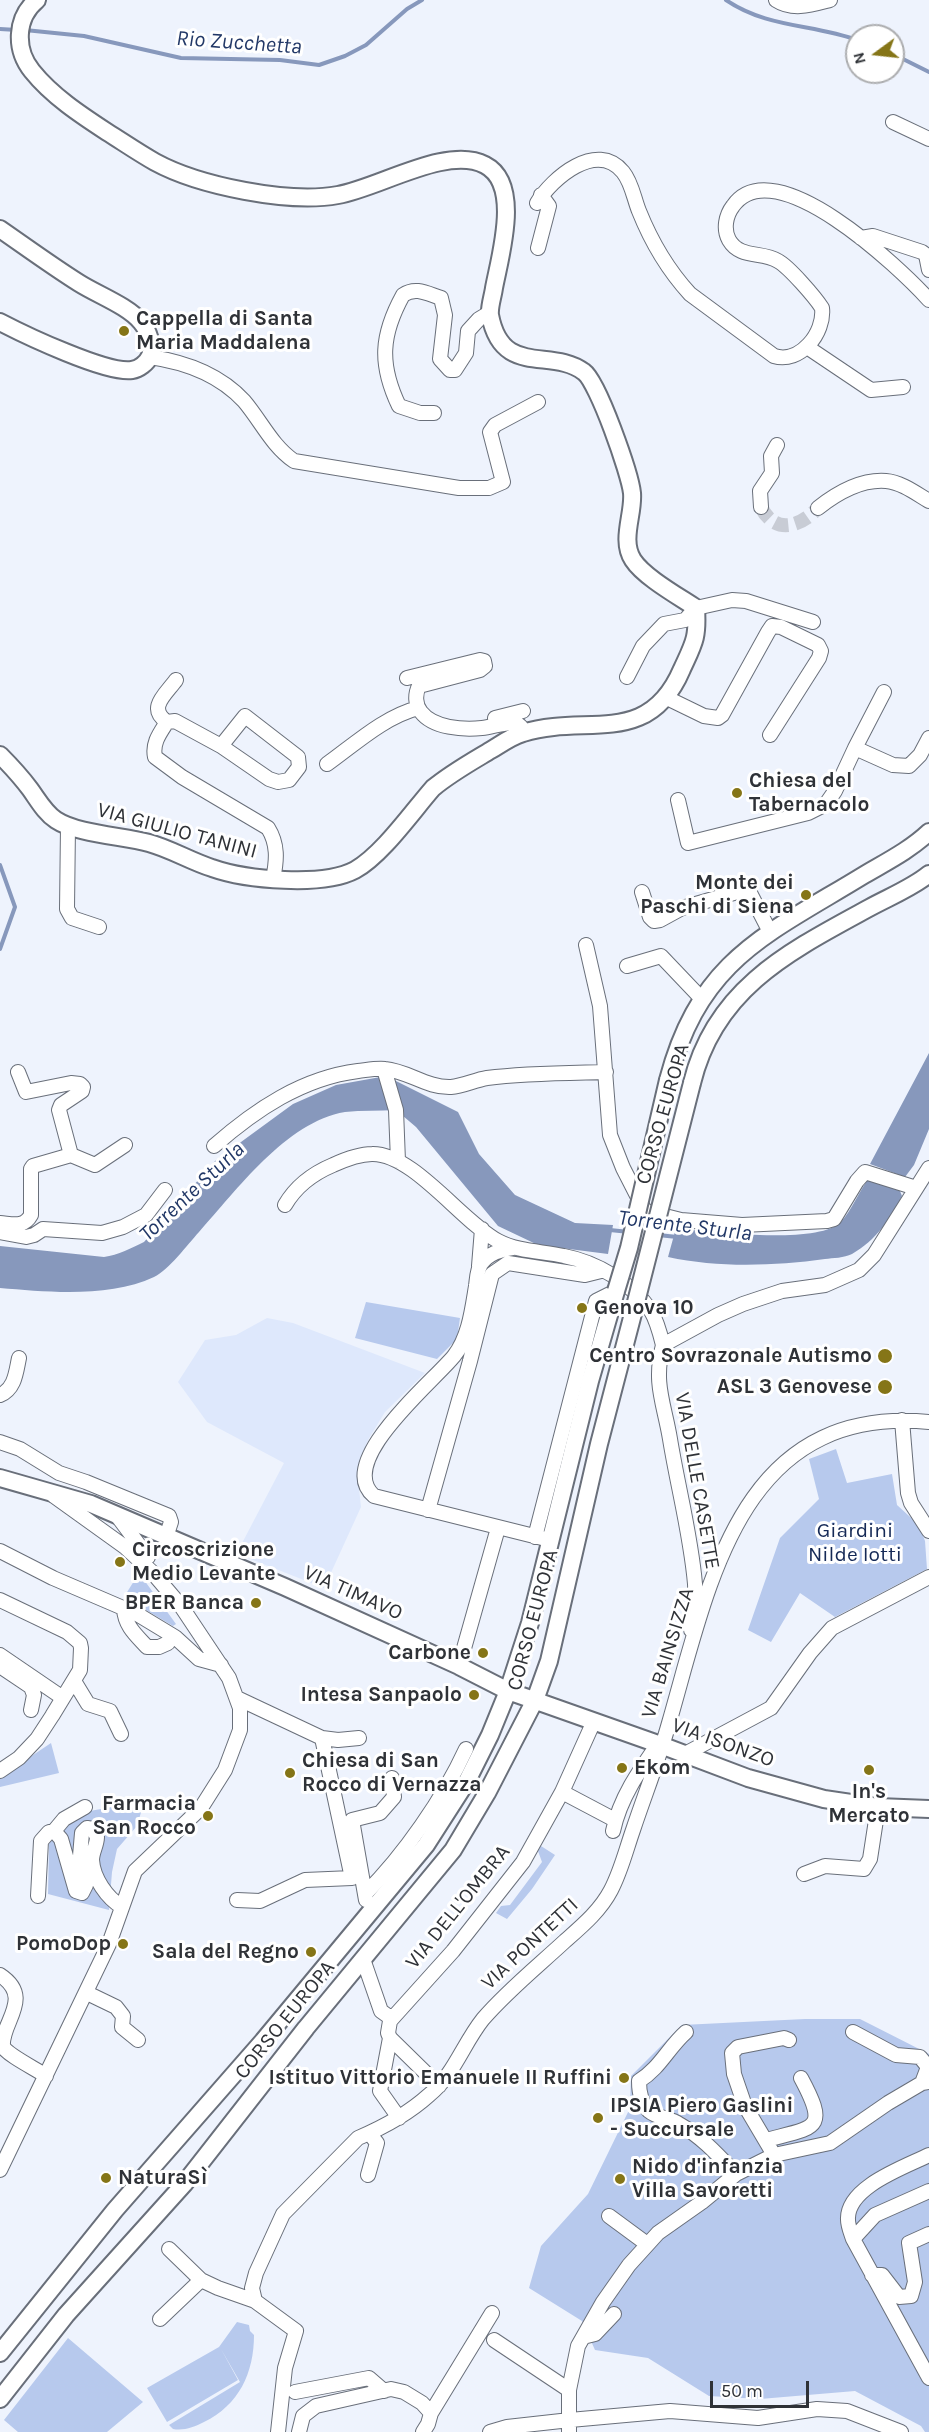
<!DOCTYPE html>
<meta charset="utf-8">
<style>
body{margin:0}
#map{position:relative;width:929px;height:2432px;overflow:hidden;background:#eef3fd;font-family:Karla,sans-serif}
canvas{display:block}
.north{position:absolute;left:845px;top:24px;width:60px;height:60px;box-sizing:border-box;background:#fff;border:2px solid #acadaf;border-radius:50%;rotate:255deg;font-size:16px;font-weight:700;line-height:24px;text-align:center;color:#2f3237}
.north::after{content:'';display:block;margin:auto;width:21px;height:27px;background:#857517;clip-path:polygon(50% 0,100% 100%,50% 72%,0 100%)}
.scale{position:absolute;left:710px;top:2381px;width:99px;height:27px;box-sizing:border-box;border:3px solid #2f3237;border-top:0;padding-left:8px;font-size:18px;line-height:21px;white-space:nowrap;color:#2f3237;-webkit-text-stroke:4px #fff;paint-order:stroke}
</style>
<div id="map">
<canvas width="929" height="2432"></canvas>
<div class="north">N</div>
<div class="scale">50 m</div>
</div>
<script>
const c = document.querySelector('canvas').getContext('2d');
c.lineJoin = 'round';
function fill(path, color) {
  c.fillStyle = color;
  c.fill(path, 'evenodd');
}
function stroke(path, color, width, dash) {
  c.strokeStyle = color;
  c.lineWidth = width;
  c.lineCap = dash ? 'butt' : 'round';
  c.setLineDash(dash || []);
  c.stroke(path);
}
function write(font, color, halo, rows, align = 'center') {
  c.font = font + ' Karla,sans-serif';
  c.lineWidth = 6;
  c.setLineDash([]);
  c.textBaseline = 'middle';
  c.strokeStyle = halo;
  c.fillStyle = color;
  for (const [text, x, y, turn = 0] of rows) {
    c.save();
    c.translate(x, y);
    c.rotate((+turn || 0) * Math.PI / 180);
    c.textAlign = isNaN(turn) ? turn : align;
    if (halo) c.strokeText(text, 0, 0);
    c.fillText(text, 0, 0);
    c.restore();
  }
}
fill(new Path2D(`
 M 267,1318 L 293,1323 L 425,1373 L 385,1412 L 368,1440 L 357,1471 L 361,1507 L 324,1588 L 238,1554 L 240,1547 L 284,1463 L 207,1422 L 178,1382 L 205,1340 L 236,1335 Z`), '#dee8fc');
fill(new Path2D(`
 M 366,1302 L 460,1318 L 457,1339 L 437,1359 L 355,1338 Z
 M 836,1449 L 847,1483 L 892,1474 L 897,1505 L 919,1525 L 925,1541 L 927,1569 L 835,1617 L 800,1593 L 771,1642 L 748,1630 L 780,1538 L 819,1499 L 809,1459 Z
 M 139,1573 L 176,1624 L 173,1626 L 124,1597 Z
 M 51,1743 L 59,1773 L 0,1787 L 0,1777 Z
 M 118,1806 L 142,1809 L 137,1826 L 117,1849 L 112,1872 L 109,1910 L 48,1894 L 49,1844 L 59,1830 L 84,1812 Z
 M 541,1846 L 555,1855 L 532,1889 L 507,1919 L 496,1913 L 501,1906 L 510,1905 L 542,1862 L 538,1851 Z
 M 805,2019 L 860,2019 L 929,2054 L 929,2432 L 925,2432 L 921,2426 L 855,2391 L 760,2399 L 709,2396 L 648,2358 L 595,2350 L 582,2321 L 529,2288 L 541,2246 L 588,2194 L 630,2108 L 631,2076 L 682,2025 Z
 M 237,2322 L 249,2325 L 250,2331 L 254,2335 C 254,2373 239,2405 204,2422 C 194,2427 184,2431 173,2429 L 169,2425 L 240,2382 L 221,2349 L 238,2380 L 167,2422 L 147,2388 L 219,2347 Z
 M 68,2338 L 143,2402 L 107,2432 L 18,2432 L 4,2420 Z`), '#b7c9ed');
fill(new Path2D(`
 M 929,1053 L 929,1129 L 914,1165 L 905,1177 L 870,1164 Z
 M 386,1076 L 458,1112 L 479,1154 L 515,1195 L 575,1223 L 613,1225 L 608,1254 L 538,1245 L 498,1226 L 416,1127 L 396,1110 C 379,1111 362,1110 345,1112 C 286,1122 237,1190 199,1232 C 187,1245 169,1270 154,1277 C 110,1298 47,1292 0,1288 L 0,1246 L 104,1257 C 118,1255 132,1248 144,1242 L 215,1161 L 293,1104 L 336,1085 Z
 M 868,1179 L 900,1191 L 902,1196 C 890,1220 876,1240 852,1254 C 844,1258 833,1258 825,1259 C 774,1266 718,1268 668,1257 L 676,1228 C 707,1232 819,1245 841,1222 C 851,1211 859,1192 868,1179 Z`), '#8798bc');
stroke(new Path2D(`
 M 726,0 C 767,28 813,24 857,40
 M 0,29 L 17,30
 M 25,30 L 84,36 L 181,58 L 280,60 L 319,65 L 345,56 L 366,45 L 407,9 L 422,0
 M 893,54 L 929,72
 M 0,865 L 15,907 L 0,949
 M 610,1230 L 629,1232
 M 658,1235 L 677,1237`), '#8798bc', 4);
stroke(new Path2D(`
 M 761,507 C 775,535 800,527 818,508`), '#c8ccd5', 14, [14, 7]);
const minor = new Path2D(`
 M 776,0 C 793,11 811,5 830,0
 M 893,122 L 929,139
 M 537,203 C 552,178 597,140 623,172 C 632,183 634,199 639,211 C 651,241 668,270 690,294 L 774,356 C 800,364 825,333 822,308 C 815,297 789,267 778,261 C 762,251 740,259 729,240 C 723,229 726,215 733,206 C 774,148 900,268 929,300
 M 861,238 L 873,236 L 922,252 L 926,255 L 929,270
 M 538,248 L 549,206 L 541,195
 M 807,347 L 871,390 L 903,387
 M 150,357 C 185,362 219,374 244,401 C 261,421 272,446 294,461 L 459,488 L 489,488 L 503,482 L 490,432 L 495,425 L 538,402
 M 434,413 L 420,413 L 399,406 C 379,364 381,335 403,295 C 416,286 428,294 441,298 L 445,315 L 440,359 L 450,370 L 455,370 L 466,353 L 468,331 L 479,319 L 489,313
 M 761,507 L 760,491 L 772,473 L 771,456 L 777,445
 M 818,508 C 837,493 861,479 886,481 C 901,482 917,494 929,501
 M 627,677 L 643,646 L 664,624 L 685,620 L 696,608 L 732,600 L 746,601 L 813,622
 M 407,678 L 480,660 L 484,661 L 485,666 L 480,670 L 419,686 C 415,694 415,705 421,712 C 433,728 463,730 482,728 C 492,727 505,722 515,723 C 520,724 522,728 524,732
 M 884,692 L 855,748 L 893,765 L 909,766 L 920,755 L 929,738
 M 667,698 L 704,716 L 718,718 L 722,715 L 768,632 L 772,626 L 781,627 L 818,645 L 821,651 L 819,658 L 770,735
 M 495,718 L 523,711
 M 167,722 C 147,708 165,695 176,680
 M 221,746 L 245,716 L 298,757 L 299,767 L 289,780 L 278,782 L 269,779 L 221,746 L 175,721 L 167,722 C 160,733 152,743 155,757 L 182,777 L 268,828 C 278,844 277,860 273,879
 M 327,764 C 355,744 384,717 418,708
 M 678,800 L 688,843 L 808,813 L 826,804 L 835,791 L 855,748
 M 68,826 L 67,909 L 72,918 L 99,927
 M 642,892 L 650,917 L 654,921 L 660,920 L 682,908 L 744,890 L 750,893 L 770,932
 M 586,945 L 600,1006 L 610,1135 L 623,1168 L 645,1211 L 681,1220 L 742,1225 L 827,1221 L 834,1219 L 857,1181 L 865,1172 L 916,1188
 M 627,966 L 661,956 L 701,998
 M 384,1069 L 396,1110 L 398,1161
 M 18,1072 L 26,1092 L 71,1083 L 80,1084 L 83,1087 L 82,1091 L 61,1105 L 59,1110 L 71,1155
 M 214,1146 C 255,1110 302,1078 358,1071 C 367,1070 377,1068 385,1069 C 408,1071 427,1088 451,1087 C 463,1086 475,1080 487,1078 C 526,1073 567,1073 606,1072
 M 285,1205 C 296,1186 314,1173 333,1165 C 344,1160 360,1154 372,1154 C 413,1153 462,1222 498,1241 C 519,1252 542,1251 564,1256 C 596,1262 632,1283 651,1311 C 657,1321 660,1333 663,1345
 M 0,1223 C 13,1224 24,1228 31,1215 L 31,1169 L 33,1166 L 71,1155 L 95,1165 L 125,1145
 M 0,1232 L 26,1237 L 34,1235 L 43,1229 L 102,1233 L 123,1227 L 146,1215 L 165,1190
 M 513,1248 C 500,1250 489,1253 481,1264 C 477,1270 477,1279 476,1286 C 472,1310 469,1337 454,1356 C 433,1382 334,1462 374,1496 L 550,1540
 M 479,1266 L 482,1229
 M 0,1395 C 15,1389 16,1372 19,1358
 M 902,1420 L 908,1493 L 911,1503 L 929,1531
 M 0,1442 L 20,1449 L 59,1473 L 86,1482 L 169,1516 L 171,1522 L 166,1537
 M 428,1510 L 470,1361 L 492,1274 L 508,1263 L 585,1275 L 601,1271
 M 118,1517 L 148,1557
 M 535,1537 L 596,1301 L 616,1291
 M 0,1551 L 53,1578 L 137,1614 L 175,1637 L 199,1659 L 221,1665
 M 0,1600 L 67,1632 L 80,1643 L 81,1648 L 80,1670 L 52,1716 L 37,1739 L 19,1758 L 0,1771
 M 124,1609 C 125,1626 136,1635 147,1647 L 159,1647 L 168,1643
 M 691,1630 C 690,1614 696,1599 695,1584 C 691,1536 678,1488 670,1439 C 664,1403 653,1383 663,1345 L 718,1315 L 743,1304 L 782,1291 L 825,1285 L 859,1270 L 874,1255 L 929,1168
 M 0,1655 L 63,1698
 M 0,1666 L 31,1687 L 34,1695 L 31,1710
 M 459,1666 L 498,1528
 M 74,1681 L 88,1704 L 110,1711 L 121,1734
 M 237,1698 L 322,1738 L 338,1740 L 359,1738
 M 685,1754 L 771,1708 L 810,1653 L 832,1628 L 929,1577
 M 562,1792 L 615,1820
 M 54,1831 L 64,1819 L 85,1807
 M 613,1831 C 620,1798 639,1771 658,1744
 M 804,1874 L 825,1866 L 864,1869 L 870,1859 L 878,1807
 M 365,1894 C 404,1855 443,1799 466,1749
 M 38,1896 L 41,1841 L 49,1832 L 54,1831 L 61,1839 L 76,1891 L 82,1893 L 86,1885 L 81,1871 L 80,1856 L 82,1833 L 87,1828 L 93,1829 L 97,1837 C 97,1845 92,1852 92,1860 C 93,1878 107,1898 122,1907
 M 237,1900 L 260,1901 L 305,1880 L 352,1878 L 322,1738
 M 366,1900 L 352,1820 L 380,1813 L 394,1797 L 392,1778
 M 363,1959 L 381,2011 L 388,2016 L 394,2016
 M 0,1975 C 35,1998 0,2023 3,2047 C 9,2056 36,2069 46,2076
 M 87,1993 L 116,2007 L 123,2016 L 122,2027 L 138,2040
 M 686,2032 C 668,2048 660,2068 639,2081 C 639,2092 641,2103 649,2111 C 657,2118 670,2118 679,2124 C 702,2137 718,2155 736,2174
 M 853,2032 L 896,2055 L 920,2057 L 928,2067 L 922,2083
 M 390,2038 L 380,2091 L 399,2118
 M 439,2086 L 390,2038 L 388,2033 L 390,2021 L 453,1951 L 523,1862 L 562,1792 L 594,1721
 M 766,2140 C 816,2127 829,2130 801,2078
 M 774,2155 L 745,2106 L 734,2074 L 732,2053 L 738,2047 L 784,2038 L 789,2040
 M 929,2155 C 905,2167 846,2187 848,2220 C 848,2226 851,2233 853,2239 L 929,2378
 M 0,2170 L 109,1944 L 135,1871 L 201,1808 L 225,1770 L 240,1730 L 240,1708 L 229,1678 L 181,1606 L 152,1572 L 125,1547 L 54,1496
 M 368,2175 L 377,2143 L 370,2134
 M 609,2216 L 647,2244
 M 853,2239 L 875,2215 L 929,2191
 M 169,2249 L 201,2280 L 218,2288 L 255,2301 L 296,2331 L 285,2368 L 278,2432
 M 872,2275 L 882,2275 L 899,2297 L 911,2296 L 915,2282 L 909,2243 L 929,2234
 M 255,2301 L 252,2288 L 256,2273 L 283,2214 L 358,2138 C 384,2127 408,2114 429,2095 C 454,2075 463,2044 483,2019 C 507,1991 538,1966 565,1941 C 582,1926 600,1911 611,1890 C 621,1871 626,1850 633,1830 C 645,1794 659,1759 669,1723 C 710,1581 740,1405 929,1422
 M 160,2319 L 201,2280
 M 583,2337 L 595,2334 L 614,2314
 M 494,2340 L 569,2390
 M 295,2392 L 369,2378 L 384,2391
 M 431,2413 L 492,2313
 M 299,2432 L 303,2416 L 316,2406 L 391,2389 L 404,2392 L 422,2403 L 431,2413 L 428,2424 L 423,2432
 M 490,2432 L 507,2427 L 570,2420 L 670,2411 L 758,2418 L 817,2409 L 847,2411 L 901,2432
 M 569,2432 L 569,2390 L 578,2346 L 603,2302 L 629,2265 L 658,2233 L 702,2202 L 736,2174 L 774,2155 L 830,2143 L 888,2103 L 922,2083 L 929,2082`);
const major = new Path2D(`
 M 0,229 C 26,247 52,266 79,283 C 98,295 128,306 141,322 C 148,330 154,346 150,356 C 147,363 139,369 132,370 C 107,374 25,335 0,322
 M 0,755 C 11,766 21,777 30,789 C 38,800 45,813 56,820 C 77,834 123,836 149,843 C 171,849 190,861 212,868 C 246,880 323,887 355,870 C 382,855 412,812 433,788 C 451,773 471,762 491,750 C 501,744 512,736 523,733 C 586,713 648,749 682,669 C 694,643 698,638 696,608 C 678,596 644,577 633,560 C 620,540 634,514 632,493 C 630,474 598,382 584,372 C 551,347 502,378 490,315 C 489,307 493,296 494,288 C 500,256 522,184 485,165 C 447,145 379,188 338,195 C 289,204 199,186 155,162 C 139,153 123,142 107,132 C 81,115 52,96 32,71 C 15,50 15,18 37,0
 M 668,1080 C 700,959 766,935 864,875 C 886,862 910,850 929,832
 M 692,1083 C 715,988 790,951 869,908 C 889,897 912,888 929,874
 M 0,1478 L 91,1504 L 285,1587 L 459,1666 L 508,1691 L 658,1744 L 748,1778 L 824,1799 L 878,1807 L 929,1809
 M 0,2353 L 115,2210 L 263,2041 L 426,1845 L 467,1781 L 490,1735 L 508,1691 L 530,1623 L 590,1381 L 616,1291
 M 0,2399 L 66,2315 L 184,2184 L 306,2028 L 453,1850 L 487,1793 L 535,1700 L 549,1661 L 599,1444 L 635,1306`);
stroke(minor, '#696f7a', 16);
stroke(major, '#696f7a', 20);
stroke(minor, '#fff', 14);
stroke(major, '#fff', 16);
const majorBridge = new Path2D(`
 M 616,1291 L 629,1248 L 668,1080
 M 635,1306 L 692,1083`);
stroke(majorBridge, '#696f7a', 20, []);
stroke(majorBridge, '#fff', 16);
for (const [x, y, r, color] of [
 [124,331,6,"#857517"],
 [737,793,6,"#857517"],
 [806,895,6,"#857517"],
 [582,1308,6,"#857517"],
 [885,1356,8,"#857517"],
 [885,1387,8,"#857517"],
 [120,1562,6,"#857517"],
 [256,1603,6,"#857517"],
 [483,1653,6,"#857517"],
 [474,1695,6,"#857517"],
 [622,1768,6,"#857517"],
 [869,1770,6,"#857517"],
 [290,1773,6,"#857517"],
 [208,1816,6,"#857517"],
 [123,1944,6,"#857517"],
 [311,1952,6,"#857517"],
 [624,2078,6,"#857517"],
 [598,2118,6,"#857517"],
 [106,2178,6,"#857517"],
 [620,2179,6,"#857517"]
]) {
  const dot = new Path2D();
  dot.arc(x, y, r, 0, 2 * Math.PI);
  c.fillStyle = color;
  c.fill(dot);
  stroke(dot, '#fff', 2);
}
write('bold 21px', '#2f3237', '#fff', [
 ["Cappella di Santa",136,319,"left"],
 ["Maria Maddalena",136,343,"left"],
 ["Chiesa del",749,781,"left"],
 ["Tabernacolo",749,805,"left"],
 ["Monte dei",794,883],
 ["Paschi di Siena",794,907],
 ["Genova 10",594,1308,"left"],
 ["Centro Sovrazonale Autismo",872,1356],
 ["ASL 3 Genovese",872,1387],
 ["Circoscrizione",132,1550,"left"],
 ["Medio Levante",132,1574,"left"],
 ["BPER Banca",244,1603],
 ["Carbone",471,1653],
 ["Intesa Sanpaolo",462,1695],
 ["Chiesa di San",302,1761,"left"],
 ["Rocco di Vernazza",302,1785,"left"],
 ["Ekom",634,1768,"left"],
 ["In's",869,1792,"center"],
 ["Mercato",869,1816,"center"],
 ["Farmacia",196,1804],
 ["San Rocco",196,1828],
 ["PomoDop",111,1944],
 ["Sala del Regno",299,1952],
 ["Istituo Vittorio Emanuele II Ruffini",612,2078],
 ["IPSIA Piero Gaslini",610,2106,"left"],
 ["- Succursale",610,2130,"left"],
 ["Nido d'infanzia",632,2167,"left"],
 ["Villa Savoretti",632,2191,"left"],
 ["NaturaSì",118,2178,"left"]
], 'right');
write('21px', '#2f3237', '#fff', [
 ["VIA GIULIO TANINI",177,831,15],
 ["CORSO EUROPA",663,1114,-74],
 ["VIA DELLE CASETTE",697,1481,80],
 ["VIA TIMAVO",353,1593,24],
 ["CORSO EUROPA",533,1620,-75],
 ["VIA BAINSIZZA",668,1653,-73],
 ["VIA ISONZO",723,1743,20],
 ["VIA DELL'OMBRA",458,1907,-51],
 ["VIA PONTETTI",530,1944,-43],
 ["CORSO EUROPA",285,2020,-51]
]);
write('21px', '#152956', '#fff', [
 ["Giardini",855,1531],
 ["Nilde Iotti",855,1555]
]);
write('italic 22px', '#223867', '#fff', [
 ["Rio Zucchetta",239,43,4],
 ["Torrente Sturla",192,1192,-43],
 ["Torrente Sturla",685,1226,7]
]);
</script>
